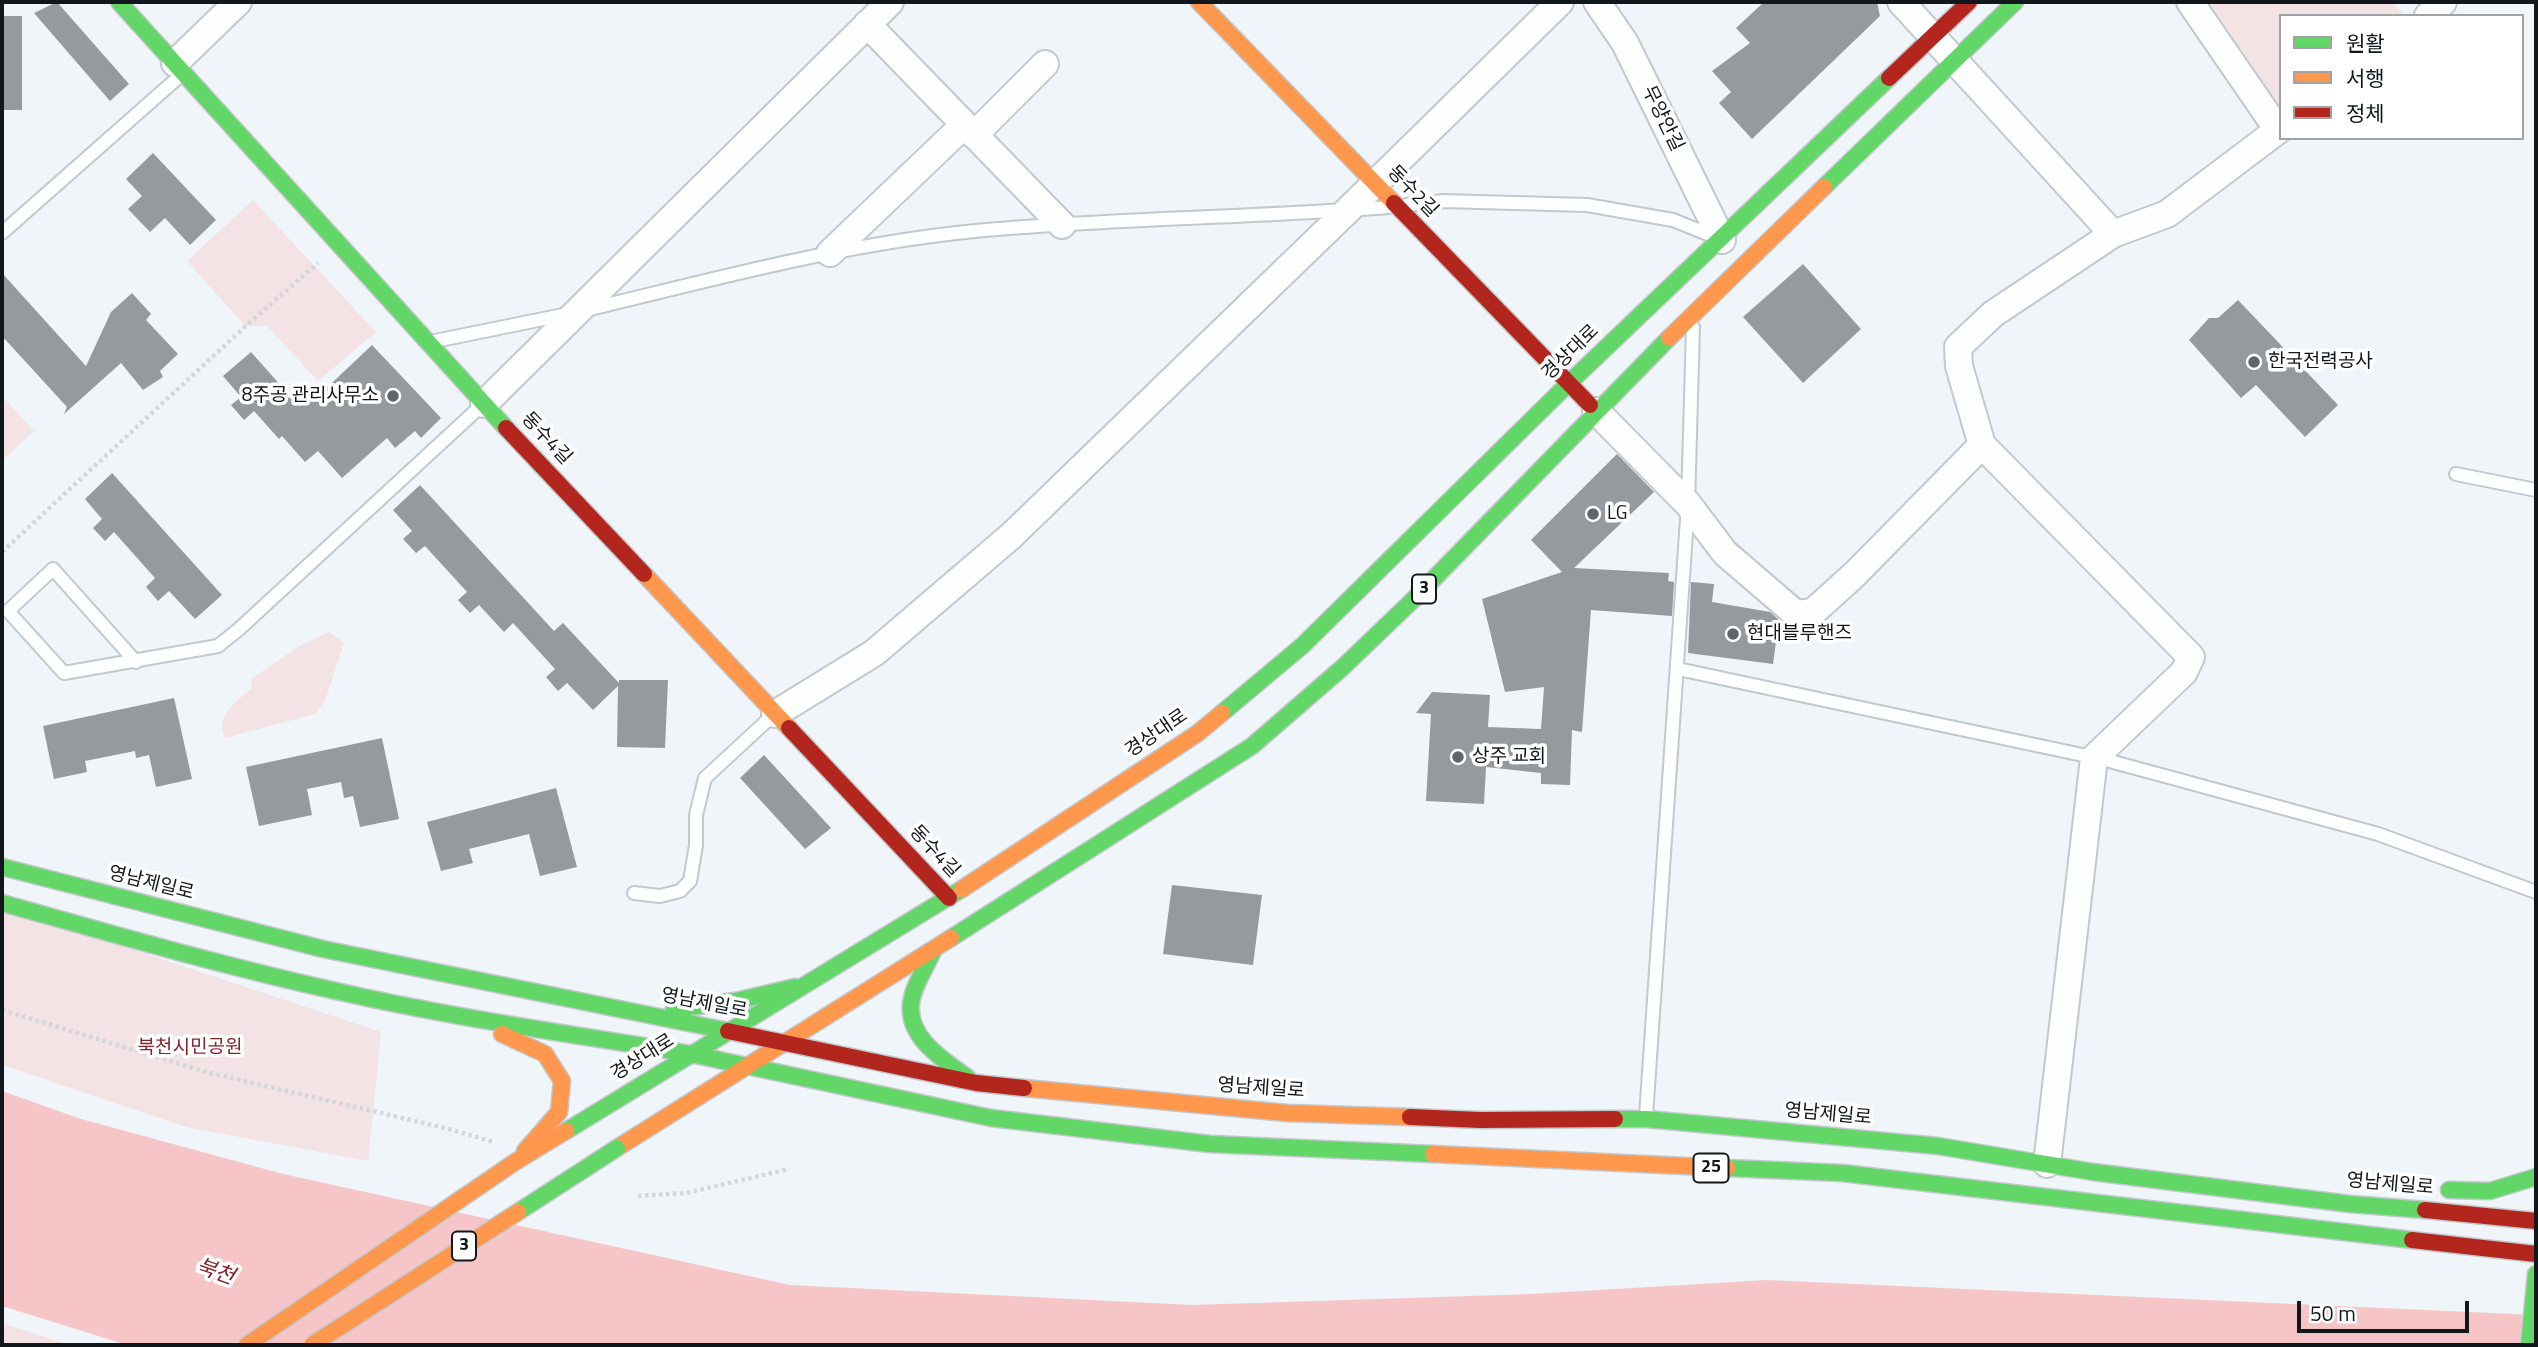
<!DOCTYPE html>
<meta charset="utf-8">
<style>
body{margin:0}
#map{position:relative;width:2538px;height:1347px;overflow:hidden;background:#eff5f9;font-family:"Titillium Web","Noto Sans KR",sans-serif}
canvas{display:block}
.frame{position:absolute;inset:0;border:4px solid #11171b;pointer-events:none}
.legend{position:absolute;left:2279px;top:14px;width:245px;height:126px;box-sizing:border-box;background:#fff;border:2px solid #a0a2a4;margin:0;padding:9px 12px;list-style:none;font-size:21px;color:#11171b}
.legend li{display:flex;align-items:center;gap:14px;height:35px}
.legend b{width:35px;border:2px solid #a0a2a4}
.scale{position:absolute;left:2297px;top:1301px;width:172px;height:32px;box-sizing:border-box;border:4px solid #11171b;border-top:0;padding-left:9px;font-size:21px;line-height:24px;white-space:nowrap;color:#11171b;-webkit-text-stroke:5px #fff;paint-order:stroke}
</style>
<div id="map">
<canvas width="2538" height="1347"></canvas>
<div class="frame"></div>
<ul class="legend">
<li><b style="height:9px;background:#63d668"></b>원활</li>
<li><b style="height:9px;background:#ff974d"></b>서행</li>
<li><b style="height:9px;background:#b3261e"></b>정체</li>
</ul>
<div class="scale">50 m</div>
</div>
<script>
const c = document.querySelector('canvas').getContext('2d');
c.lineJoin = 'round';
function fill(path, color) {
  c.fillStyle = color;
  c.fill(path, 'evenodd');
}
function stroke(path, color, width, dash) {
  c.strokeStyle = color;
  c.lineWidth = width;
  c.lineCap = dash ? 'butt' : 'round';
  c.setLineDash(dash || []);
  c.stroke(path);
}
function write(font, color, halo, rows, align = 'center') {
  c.font = font + ' "Titillium Web","Noto Sans KR",sans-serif';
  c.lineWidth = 7;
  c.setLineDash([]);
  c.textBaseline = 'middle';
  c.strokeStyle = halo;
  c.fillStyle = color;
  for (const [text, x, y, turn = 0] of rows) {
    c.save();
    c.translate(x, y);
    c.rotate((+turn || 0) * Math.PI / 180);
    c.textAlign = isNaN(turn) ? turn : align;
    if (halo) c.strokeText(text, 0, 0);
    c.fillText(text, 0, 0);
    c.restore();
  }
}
fill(new Path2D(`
 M 2203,2 L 2392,2 L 2405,16 L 2281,16 L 2281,106 L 2277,108 Z
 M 253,200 L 376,332 L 318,381 L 267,326 L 245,326 L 187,261 Z
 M 2,396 L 34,431 L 2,461 Z
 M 329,632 L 344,643 L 325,701 L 315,714 L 225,738 C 215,715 236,702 252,688 L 251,679 L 301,645 Z
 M 2,906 L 381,1032 L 368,1161 L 186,1127 L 2,1065 Z
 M 2,1323 L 70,1345 L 2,1345 Z`), '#f3e3e5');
fill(new Path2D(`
 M 2,1091 L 81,1119 L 283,1174 L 790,1285 L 1192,1305 L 1532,1294 L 1767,1280 L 2536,1315 L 2536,1345 L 127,1345 L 2,1306 Z`), '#f5c5c7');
fill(new Path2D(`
 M 57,2 L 129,84 L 110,101 L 34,13 Z
 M 1764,2 L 1877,2 L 1880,16 L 1752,139 L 1719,103 L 1731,92 L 1712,71 L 1750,43 L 1736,28 Z
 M 2,16 L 22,16 L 22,110 L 2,110 Z
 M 153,153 L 216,220 L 190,245 L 165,218 L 150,232 L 128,209 L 142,196 L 126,179 Z
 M 1803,264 L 1861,329 L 1803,383 L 1743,317 Z
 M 2,273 L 86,366 L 111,312 L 132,293 L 151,314 L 146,320 L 178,354 L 160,371 L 163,377 L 143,390 L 121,363 L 64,414 L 67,407 L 2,336 Z
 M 2238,300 L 2338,405 L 2305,437 L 2256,385 L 2241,398 L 2189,340 L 2209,318 L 2218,318 Z
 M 372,345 L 441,418 L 421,438 L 415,431 L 395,448 L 387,438 L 342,478 L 318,451 L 305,462 L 282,436 L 279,439 L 254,411 L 244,420 L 231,405 L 241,397 L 223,376 L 251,352 L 299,406 L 313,393 L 317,397 Z
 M 1617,454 L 1654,492 L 1574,568 L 1669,573 L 1668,581 L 1674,582 L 1672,616 L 1591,610 L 1582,732 L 1572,730 L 1570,785 L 1541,784 L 1541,773 L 1486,767 L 1484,804 L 1426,801 L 1431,714 L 1416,713 L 1432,692 L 1490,695 L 1488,727 L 1541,729 L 1544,687 L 1505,692 L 1482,599 L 1562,572 L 1531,540 Z
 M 112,473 L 222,595 L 195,619 L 169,591 L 158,601 L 146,587 L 155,578 L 114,532 L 105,541 L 93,528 L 102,519 L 85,499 Z
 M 420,485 L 554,631 L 563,623 L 619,683 L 619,680 L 668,680 L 665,748 L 617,747 L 618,686 L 593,710 L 567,683 L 558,691 L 546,677 L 555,669 L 513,623 L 504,632 L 479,605 L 470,613 L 458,600 L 467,592 L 425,546 L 416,553 L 403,539 L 412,531 L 393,510 Z
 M 1691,582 L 1714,584 L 1712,602 L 1770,612 L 1779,620 L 1773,664 L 1688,653 Z
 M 174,698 L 192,779 L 156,787 L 149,755 L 136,758 L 135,751 L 85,761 L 87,772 L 54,779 L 43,726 Z
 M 382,738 L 399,819 L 360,827 L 353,796 L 344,798 L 341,782 L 307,789 L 312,815 L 259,826 L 246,767 Z
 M 764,755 L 831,828 L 805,849 L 740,778 Z
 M 556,788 L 577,867 L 540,876 L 529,834 L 469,849 L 473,863 L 441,871 L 427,822 Z
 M 1172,885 L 1262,895 L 1253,965 L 1163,954 Z`), '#959a9e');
const lane = new Path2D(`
 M 1406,205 L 1443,201 L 1587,205 L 1673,220 L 1715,237
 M 2,233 L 181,75
 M 586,310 C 714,279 843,244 975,231 C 1112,218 1251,218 1388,207
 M 435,341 L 568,314
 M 2456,474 L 2536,490
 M 136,662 L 53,569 L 8,611 L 64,673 L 218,646 L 238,630 L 481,406
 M 1678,669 L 2106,760 L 2378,834 L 2536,892
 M 634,893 L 660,896 L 680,891 L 690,881 L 696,845 L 696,815 L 705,778 L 772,716
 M 1646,1116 L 1688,504 L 1693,327`);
const street = new Path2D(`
 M 1597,2 L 1625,43 L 1722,240
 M 1901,2 L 2113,234
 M 2190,2 L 2278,130
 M 2428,16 L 2443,2
 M 867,24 L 1062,225
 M 175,63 L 238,2
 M 974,135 L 1045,64
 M 830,253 L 963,126
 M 484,404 L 890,2
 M 1596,411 L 1688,504 L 1725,553 L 1796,614 L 1813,612 L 1854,575 L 1982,445 L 1959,366 L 1958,347 L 1993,314 L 2113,234 L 2167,214 L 2281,128
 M 1982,445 L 2191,657 L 2184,672 L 2094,758 L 2047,1164
 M 775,714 L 874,653 L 1011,536 L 1348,210 L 1560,2`);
const fast = new Path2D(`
 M 119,2 L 506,428
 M 1824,187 L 2015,2
 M 1222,713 L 1302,646 L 1569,383 L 1889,78
 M 2,867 L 323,949 L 728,1031
 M 2,903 C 113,934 223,966 336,991 C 453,1018 573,1034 691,1054
 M 951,938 L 1252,746 L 1342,668 L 1415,598 L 1669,338
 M 934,949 C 927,966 913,985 911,1004 C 907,1038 945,1061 968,1078
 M 674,1009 L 736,1001 L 795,987
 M 691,1054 L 991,1118 L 1210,1144 L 1433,1154
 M 1615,1119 L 1646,1119 L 1938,1146 L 2093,1172 L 2350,1204 L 2425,1210
 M 566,1131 L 962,889
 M 1727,1168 L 1842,1173 L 2412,1240
 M 2449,1190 L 2490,1191 L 2536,1177
 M 2529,1345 L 2536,1274`);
const slow = new Path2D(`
 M 1199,2 L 1394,203
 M 1669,338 L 1824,187
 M 644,574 L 789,728
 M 962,889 L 1198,733 L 1222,713
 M 502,1034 L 545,1054 L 562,1081 L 559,1112 L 525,1151
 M 1024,1088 L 1287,1113 L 1410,1117
 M 617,1148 L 951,938
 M 1433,1154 L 1727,1168
 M 247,1345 L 515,1162 L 566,1131`);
const jam = new Path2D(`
 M 1889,78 L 1969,2
 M 1394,203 L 1590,405
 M 506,428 L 644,574
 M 789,728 L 949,898
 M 728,1031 L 976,1083 L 1024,1088
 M 1410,1117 L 1480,1120 L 1615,1119
 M 2425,1210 L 2536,1221
 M 2412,1240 L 2536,1254`);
stroke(lane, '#c3c8cc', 16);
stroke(street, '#c3c8cc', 30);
stroke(fast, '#c3c8cc', 19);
stroke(slow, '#c3c8cc', 19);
stroke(jam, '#c3c8cc', 19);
stroke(new Path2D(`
 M 2,552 L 249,323 L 318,263
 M 2,1010 L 210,1073 L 449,1129 L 493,1142
 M 638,1196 L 686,1193 L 789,1169
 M 35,1345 L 35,1344`), '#d5d6d8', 4.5, [3.5, 3.5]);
stroke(lane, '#fdfefe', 12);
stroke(street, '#fdfefe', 26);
stroke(fast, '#63d668', 16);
stroke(slow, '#ff974d', 16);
stroke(jam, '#b3261e', 16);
const fastBridge = new Path2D(`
 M 518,1212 L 617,1148`);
const slowBridge = new Path2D(`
 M 312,1345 L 518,1212`);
stroke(fastBridge, '#c3c8cc', 19, []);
stroke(slowBridge, '#c3c8cc', 19, []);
stroke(fastBridge, '#63d668', 16);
stroke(slowBridge, '#ff974d', 16);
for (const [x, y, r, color] of [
 [2254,362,7,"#5f6569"],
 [393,396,7,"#5f6569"],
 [1593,514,7,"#5f6569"],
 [1733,634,7,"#5f6569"],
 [1458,757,7,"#5f6569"]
]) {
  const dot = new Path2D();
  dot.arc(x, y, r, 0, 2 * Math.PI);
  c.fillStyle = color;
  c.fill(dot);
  stroke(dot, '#fff', 2.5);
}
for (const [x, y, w] of [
 [1424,589,24],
 [1711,1168,35],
 [464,1246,24]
]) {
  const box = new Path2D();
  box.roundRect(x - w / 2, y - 14.5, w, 29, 5);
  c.fillStyle = '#fff';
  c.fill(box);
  stroke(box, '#11171b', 2);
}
write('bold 18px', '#11171b', null, [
 ["3",1424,589],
 ["25",1711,1168],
 ["3",464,1246]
]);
write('19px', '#11171b', '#fff', [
 ["무양안길",1662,119,64],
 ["동수2길",1412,192,46],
 ["경상대로",1571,353,-44],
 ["동수4길",546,439,47],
 ["경상대로",1157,734,-34],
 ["동수4길",934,852,47],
 ["영남제일로",151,884,14],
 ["영남제일로",704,1004,11],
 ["경상대로",643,1058,-32],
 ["영남제일로",1261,1089,4],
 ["영남제일로",1828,1115,5],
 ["영남제일로",2390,1185,5]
]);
write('19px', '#11171b', '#fff', [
 ["한국전력공사",2268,362],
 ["8주공 관리사무소",379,396,"right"],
 ["LG",1607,514],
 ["현대블루핸즈",1747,634],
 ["상주 교회",1472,757]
], 'left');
write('19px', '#86232e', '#fff', [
 ["북천시민공원",190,1048]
]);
write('italic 21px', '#84202c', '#fff', [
 ["북천",215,1273,19]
]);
</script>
